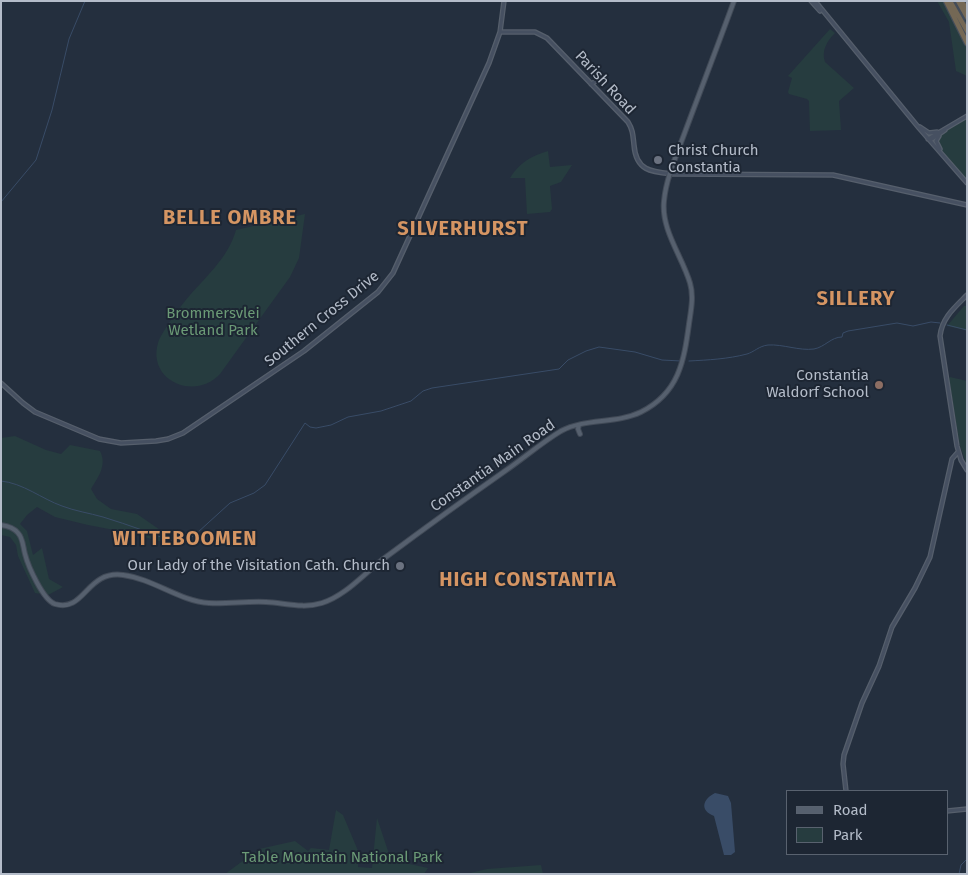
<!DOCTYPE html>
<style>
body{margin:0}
#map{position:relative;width:968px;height:875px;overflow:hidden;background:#242f3e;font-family:"Fira Sans",sans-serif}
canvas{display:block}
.frame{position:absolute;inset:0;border:2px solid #b4bcc9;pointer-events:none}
.legend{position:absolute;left:786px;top:790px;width:162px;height:65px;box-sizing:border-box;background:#1d2633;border:1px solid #59626f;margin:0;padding:6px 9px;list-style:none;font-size:15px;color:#b4bcc9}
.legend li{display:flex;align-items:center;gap:10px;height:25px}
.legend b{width:25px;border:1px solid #59626f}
</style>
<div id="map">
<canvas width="968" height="875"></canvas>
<div class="frame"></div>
<ul class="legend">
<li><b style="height:6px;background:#56606e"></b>Road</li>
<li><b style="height:14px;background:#263c3f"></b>Park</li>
</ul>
</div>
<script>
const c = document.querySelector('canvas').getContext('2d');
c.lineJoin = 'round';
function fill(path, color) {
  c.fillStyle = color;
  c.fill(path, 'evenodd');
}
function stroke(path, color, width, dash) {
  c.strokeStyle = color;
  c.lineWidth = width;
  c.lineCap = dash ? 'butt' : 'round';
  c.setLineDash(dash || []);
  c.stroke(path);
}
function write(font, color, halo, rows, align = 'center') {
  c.font = font + ' "Fira Sans",sans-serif';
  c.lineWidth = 4;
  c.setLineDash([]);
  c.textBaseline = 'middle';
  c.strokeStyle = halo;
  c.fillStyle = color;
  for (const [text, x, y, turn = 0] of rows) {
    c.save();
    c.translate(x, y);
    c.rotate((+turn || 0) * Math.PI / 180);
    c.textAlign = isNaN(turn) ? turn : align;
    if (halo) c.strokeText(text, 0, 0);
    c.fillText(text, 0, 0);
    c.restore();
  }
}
fill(new Path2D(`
 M 937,1 L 967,1 L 967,76 L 956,71 L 949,22 Z
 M 830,29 L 835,33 C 827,41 821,51 825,62 L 854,88 L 839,101 L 841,130 L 810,131 L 809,101 L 807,99 L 789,94 L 788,92 L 792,78 L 788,76 Z
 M 967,116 L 967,183 C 955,169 943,156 936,140 L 942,132 Z
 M 548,151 L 550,167 L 572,165 L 561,182 L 550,186 L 552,209 L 550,212 L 527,214 L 525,178 L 510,178 C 519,163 531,156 548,151 Z
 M 305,214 L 299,258 L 290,277 L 220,374 C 195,401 147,381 158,343 C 160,336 165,330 169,323 C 174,316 179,308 185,301 C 203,279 228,259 236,230 Z
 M 964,306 L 967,306 L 967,332 L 965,330 L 947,326 Z
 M 950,377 L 967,381 L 966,463 L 960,446 L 949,379 Z
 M 15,436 L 46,450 L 61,454 L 70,445 L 100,451 C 107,465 99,476 91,489 L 97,499 L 111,509 L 137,514 L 166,534 L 162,542 L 130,533 L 88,525 L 55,517 L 37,507 L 27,515 L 20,524 L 27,531 L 33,555 L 42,548 L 49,579 L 63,587 L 48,595 L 35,593 L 18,556 L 16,545 L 10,537 L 1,535 L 1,438 Z
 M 336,810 L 343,815 L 359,853 L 358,867 L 372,868 L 377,818 L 391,860 L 428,868 L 424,874 L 225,874 L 259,849 L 295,841 L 308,851 L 311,848 L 329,850 Z
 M 541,865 L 543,874 L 466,874 L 487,869 Z`), '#263c3f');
fill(new Path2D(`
 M 715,793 L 728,796 L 731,803 L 735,852 L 731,855 L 724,855 L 714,816 C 699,810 703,799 715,793 Z`), '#394c67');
stroke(new Path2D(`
 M 1,202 L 36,160 L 52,110 L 69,39 L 85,1
 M 947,325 L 967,330
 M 689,361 C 708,360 728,359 747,354 C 754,352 759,346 768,345 C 783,344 799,351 814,349 C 825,347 831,337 842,337 L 843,333 L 848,331 L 897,323 L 913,326 L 931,322 L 940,323
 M 1,481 C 23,483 42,499 62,506 C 75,511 89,513 103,517 C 129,525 154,534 179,544 L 186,541 L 197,533 L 230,503 L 254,493 L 265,485 L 305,423 L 310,427 L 316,428 L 331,425 L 348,417 L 381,411 L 411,401 L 423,391 L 432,388 L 559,369 L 568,360 L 586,351 L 599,347 L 635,352 L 662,360 L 681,361
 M 959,874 L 961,865 L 967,859`), '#394c67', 1);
const secondary = new Path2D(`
 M 811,1 L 820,11
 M 815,1 L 919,128 L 967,183
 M 500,32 L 535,32 L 547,38 L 628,122 C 633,130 633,136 634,145 C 636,172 653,172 674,174 L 833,175 L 967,205
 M 591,84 L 596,81
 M 920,127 L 929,133 L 937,132
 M 939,136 L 936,141 L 940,149
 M 928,139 L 967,116
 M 932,139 L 945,130
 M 967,295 C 954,308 942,318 940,336 L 957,446 L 961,460 L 967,470
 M 1,383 L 23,403 L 35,412 L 99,439 L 121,443 L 156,441 L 168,439 L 183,433 L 304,351 L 378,292 L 393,273 L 489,63 L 500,32 L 504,1
 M 846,791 L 843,764 L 844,755 L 862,703 L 879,666 L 892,627 L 915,588 L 930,557 L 952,459 L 958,452
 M 947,811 L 967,809`);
const primary = new Path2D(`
 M 579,425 L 578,429 L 580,434
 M 1,525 C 8,526 14,528 18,533 C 23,538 23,547 25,554 C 28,566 43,600 55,604 C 85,613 86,570 123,575 C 154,579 179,601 209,603 C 228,604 247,601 266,602 C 285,603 303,609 322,603 C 347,595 365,572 386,557 C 425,528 465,499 505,471 C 524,458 541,443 561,431 C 585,418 616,424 641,412 C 679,393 684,361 689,324 C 691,310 694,296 690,283 C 682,256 661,230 664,201 C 666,178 677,154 685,132 C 701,89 718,45 734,1`);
const highway = new Path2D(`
 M 946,1 L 967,43
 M 950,1 L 967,31
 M 958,1 L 967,17
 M 961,1 L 967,9`);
stroke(secondary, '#565f6c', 5.5);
stroke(primary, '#414a57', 6);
stroke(highway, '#434c59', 7);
stroke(secondary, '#465061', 3);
stroke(primary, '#56606e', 4);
stroke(highway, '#746855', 4.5);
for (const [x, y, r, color] of [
 [658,160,5,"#6b7280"],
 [879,385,5,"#8d6e63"],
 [400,566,5,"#6b7280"]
]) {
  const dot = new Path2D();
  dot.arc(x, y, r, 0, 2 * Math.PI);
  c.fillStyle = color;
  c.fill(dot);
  stroke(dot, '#1d2633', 2);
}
write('15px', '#b4bcc9', '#1d2633', [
 ["Parish Road",605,83,47],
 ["Southern Cross Drive",322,319,-39],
 ["Constantia Main Road",493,466,-35]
]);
write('15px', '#b4bcc9', '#1d2633', [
 ["Christ Church",668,151,"left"],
 ["Constantia",668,168,"left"],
 ["Constantia",869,376],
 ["Waldorf School",869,393],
 ["Our Lady of the Visitation Cath. Church",390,566]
], 'right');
write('15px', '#6b9a76', '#1d2633', [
 ["Brommersvlei",213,314],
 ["Wetland Park",213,331],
 ["Table Mountain National Park",342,858]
]);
c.letterSpacing = '1px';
write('bold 20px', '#d59563', '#1d2633', [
 ["BELLE OMBRE",230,218],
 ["SILVERHURST",463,229],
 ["SILLERY",856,299],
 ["WITTEBOOMEN",185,539],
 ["HIGH CONSTANTIA",528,580]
]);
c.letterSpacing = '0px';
</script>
